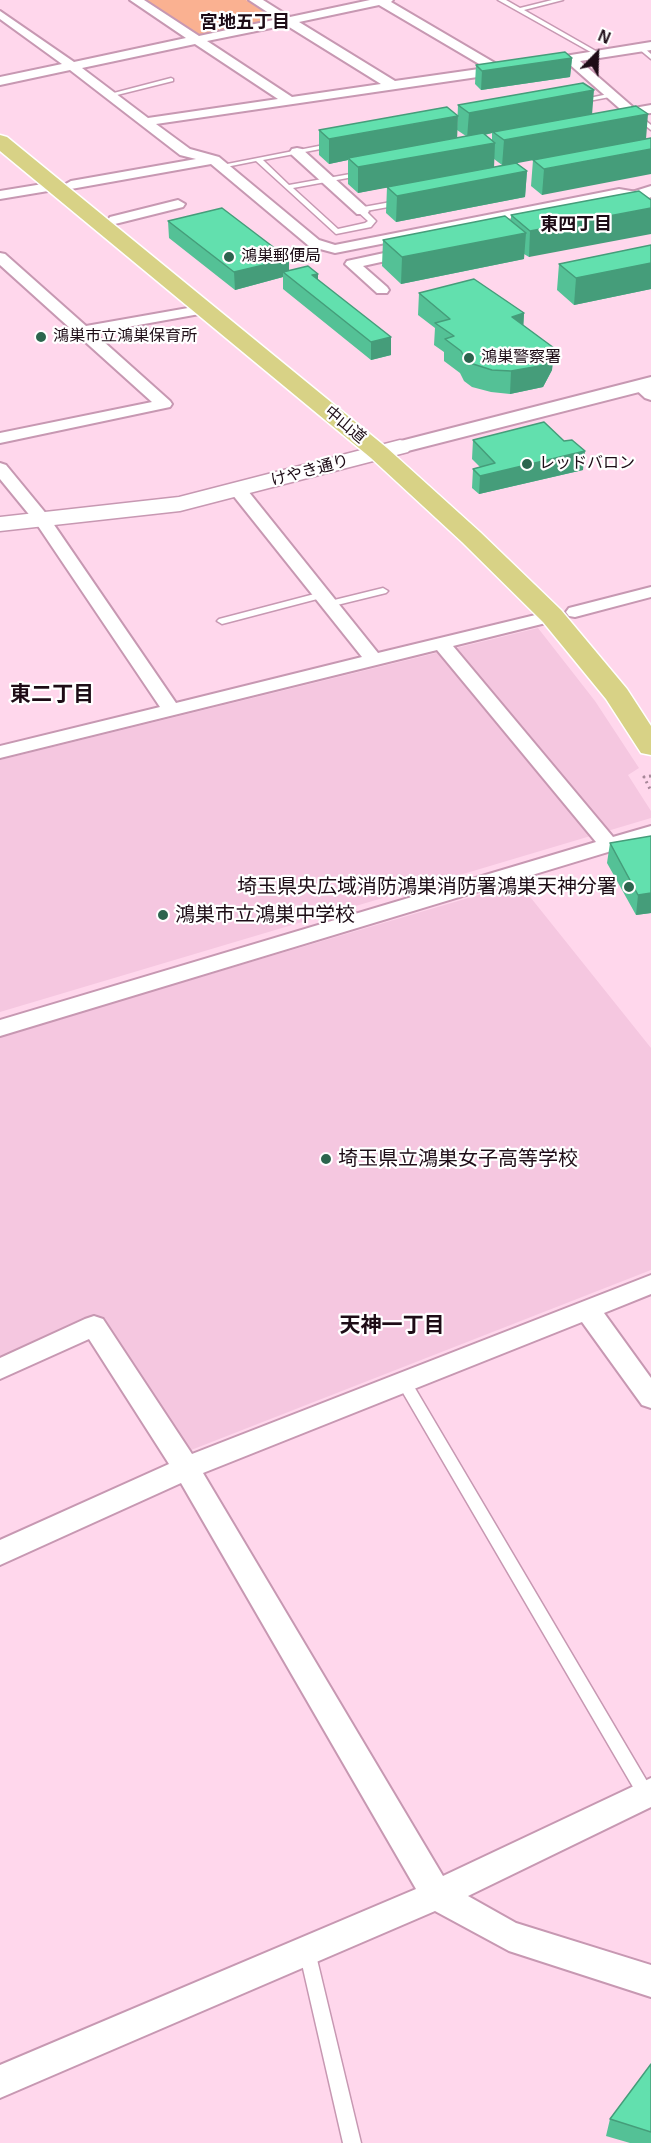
<!DOCTYPE html>
<meta charset="utf-8">
<style>
body{margin:0}
#map{position:relative;width:651px;height:2143px;overflow:hidden;background:#ffd7ec;font-family:Helvetica,sans-serif}
canvas{display:block}
.north{position:absolute;left:567px;top:24px;width:60px;height:60px;-webkit-text-stroke:4px #fff;paint-order:stroke;rotate:23deg;font-size:16px;font-weight:700;line-height:24px;text-align:center;color:#1d0c16}
.north::after{content:'';display:block;margin:auto;width:21px;height:27px;background:#1d0c16;clip-path:polygon(50% 0,100% 100%,50% 72%,0 100%)}
</style>
<div id="map">
<canvas width="651" height="2143"></canvas>
<div class="north">N</div>
</div>
<script>
const c = document.querySelector('canvas').getContext('2d');
c.lineJoin = 'round';
function fill(path, color) {
  c.fillStyle = color;
  c.fill(path, 'evenodd');
}
function stroke(path, color, width, dash) {
  c.strokeStyle = color;
  c.lineWidth = width;
  c.lineCap = dash ? 'butt' : 'round';
  c.setLineDash(dash || []);
  c.stroke(path);
}
function write(font, color, halo, rows, align = 'center') {
  c.font = font + ' Helvetica,"Noto Sans JP",sans-serif';
  c.lineWidth = 4.5;
  c.setLineDash([]);
  c.textBaseline = 'middle';
  c.strokeStyle = halo;
  c.fillStyle = color;
  for (const [text, x, y, turn = 0] of rows) {
    c.save();
    c.translate(x, y);
    c.rotate((+turn || 0) * Math.PI / 180);
    c.textAlign = isNaN(turn) ? turn : align;
    if (halo) c.strokeText(text, 0, 0);
    c.fillText(text, 0, 0);
    c.restore();
  }
}
fill(new Path2D(`
 M 538,628 L 595,701 L 639,768 L 628,775 L 651,811 L 651,818 L 0,1012 L 0,760 Z
 M 519,883 L 651,1048 L 651,1270 L 186,1452 L 96,1314 L 0,1359 L 0,1036 Z`), '#f5c7e0');
fill(new Path2D(`
 M 143,0 L 246,0 L 276,19 L 200,36 L 195,35 Z`), '#fab191');
const service = new Path2D(`
 M 498,0 L 506,0 L 520,8 L 552,0 L 563,0 L 524,10 L 601,54 L 596,55 Z
 M 639,47 L 643,47 L 651,54 L 651,59 L 639,49 Z
 M 171,78 L 173,79 L 173,81 L 109,97 L 106,95 Z
 M 613,93 L 615,94 L 615,96 L 578,103 L 575,101 Z
 M 632,113 L 636,113 L 651,125 L 651,130 L 632,115 Z
 M 334,143 L 337,145 L 336,146 L 263,160 L 289,185 L 367,171 L 367,175 L 364,175 L 293,188 L 338,229 L 365,223 L 368,221 L 358,212 L 358,208 L 402,200 L 405,200 L 405,204 L 366,211 L 376,221 L 371,227 L 336,234 L 256,161 L 221,168 L 217,166 Z
 M 383,588 L 388,591 L 386,593 L 329,607 L 324,604 L 326,602 Z
 M 322,592 L 327,595 L 325,597 L 222,624 L 217,621 L 219,619 Z
 M 404,1377 L 409,1378 L 651,1788 L 651,1799 L 646,1801 L 640,1799 L 399,1386 L 397,1382 L 399,1378 Z
 M 307,1943 L 313,1945 L 315,1951 L 361,2143 L 343,2143 L 299,1951 L 301,1945 Z`);
const minor = new Path2D(`
 M 130,0 L 144,0 L 199,36 L 278,19 L 249,0 L 263,0 L 290,17 L 370,0 L 393,0 L 391,2 L 500,66 L 509,66 L 511,69 L 505,73 L 156,124 L 190,149 L 219,157 L 319,240 L 335,245 L 619,189 L 643,193 L 645,196 L 638,200 L 619,197 L 335,253 L 309,246 L 211,164 L 71,189 L 66,188 L 64,185 L 71,181 L 196,159 L 180,155 L 70,70 L 0,85 L 0,77 L 62,64 L 0,19 L 0,11 L 74,62 L 186,38 ZM 379,5 L 486,68 L 395,81 L 299,22 ZM 286,25 L 381,84 L 292,97 L 207,41 ZM 195,44 L 278,99 L 148,118 L 82,68 Z
 M 651,42 L 651,50 L 580,61 L 634,108 L 651,105 L 651,113 L 627,115 L 568,63 L 544,67 L 538,63 L 540,60 Z
 M 297,148 L 302,149 L 367,208 L 369,211 L 367,214 L 357,214 L 292,155 L 290,152 L 292,149 Z
 M 55,182 L 60,183 L 62,186 L 60,189 L 0,199 L 0,191 Z
 M 178,200 L 185,204 L 183,207 L 115,224 L 108,220 L 110,217 Z
 M 412,247 L 417,248 L 419,251 L 417,254 L 363,266 L 387,287 L 389,290 L 387,293 L 377,293 L 345,264 L 347,261 Z
 M 0,253 L 5,254 L 86,326 L 205,305 L 210,306 L 212,309 L 210,312 L 205,313 L 94,333 L 170,401 L 172,404 L 170,407 L 0,443 L 0,433 L 152,402 L 0,265 Z
 M 640,381 L 651,387 L 651,400 L 645,398 L 632,386 Z
 M 0,463 L 6,465 L 48,516 L 176,703 L 362,657 L 232,494 L 230,490 L 232,486 L 244,486 L 378,653 L 552,611 L 558,612 L 561,616 L 558,620 L 453,646 L 613,837 L 651,826 L 651,839 L 0,1036 L 0,1020 L 596,842 L 437,650 L 0,758 L 0,746 L 160,707 L 36,523 L 0,479 Z
 M 651,587 L 651,597 L 575,617 L 569,616 L 566,612 L 569,608 Z
 M 651,1275 L 651,1294 L 604,1313 L 651,1378 L 651,1408 L 642,1405 L 582,1322 L 203,1473 L 443,1876 L 651,1778 L 651,1807 L 468,1896 L 516,1923 L 651,1965 L 651,1997 L 509,1951 L 435,1911 L 0,2098 L 0,2065 L 416,1889 L 181,1483 L 0,1565 L 0,1540 L 169,1464 L 89,1339 L 0,1379 L 0,1358 L 85,1319 L 94,1316 L 103,1319 L 192,1454 Z`);
const tertiary = new Path2D(`
 M 651,186 L 651,197 L 647,199 L 651,202 L 651,215 L 645,214 L 627,199 L 632,192 Z
 M 651,377 L 651,389 L 400,453 L 393,451 L 390,447 L 393,443 Z`);
const secondary = new Path2D(`
 M 400,440 L 408,442 L 412,447 L 408,452 L 180,511 L 0,531 L 0,517 L 179,497 Z`);
const trunk = new Path2D(`
 M 0,135 L 7,137 L 387,448 L 480,532 L 561,610 L 627,689 L 651,726 L 651,755 L 641,753 L 606,699 L 543,622 L 462,542 L 371,458 L 0,151 Z`);
stroke(service, '#c798b2', 3);
stroke(minor, '#c798b2', 4);
stroke(tertiary, '#c798b2', 4);
stroke(secondary, '#c798b2', 3);
stroke(trunk, '#fff', 3);
stroke(new Path2D(`
 M 651,776 L 644,777 L 651,791`), '#a68798', 3, [2, 4]);
fill(service, '#fff');
fill(minor, '#fff');
fill(tertiary, '#fff');
fill(secondary, '#fff');
fill(trunk, '#d8d286');
fill(new Path2D(`
 M 572,58 L 570,77 L 481,90 L 475,84 L 476,65 Z
 M 583,83 L 517,163 L 527,171 L 525,197 L 396,222 L 386,213 L 387,187 L 358,193 L 348,184 L 348,160 L 329,164 L 319,155 L 319,130 L 457,138 L 466,136 L 457,130 L 458,105 ZM 492,133 L 492,140 L 485,135 ZM 494,159 L 502,165 L 494,167 Z
 M 651,138 L 542,195 L 531,186 L 533,160 Z
 M 639,191 L 529,257 L 524,254 L 524,259 L 401,284 L 382,266 L 383,240 L 511,221 L 511,215 Z
 M 168,221 L 289,259 L 289,271 L 318,280 L 391,355 L 371,360 L 283,289 L 283,277 L 235,290 L 169,238 Z
 M 651,245 L 651,289 L 574,305 L 557,290 L 559,264 Z
 M 419,293 L 524,313 L 523,325 L 554,348 L 552,370 L 543,387 L 510,394 L 491,392 L 472,387 L 464,381 L 460,373 L 444,361 L 444,352 L 434,345 L 435,328 L 418,315 Z
 M 473,440 L 583,470 L 479,494 L 472,488 L 473,469 L 480,467 L 472,459 Z
 M 651,836 L 651,913 L 636,915 L 607,863 L 610,843 Z
 M 651,2064 L 651,2143 L 630,2143 L 606,2136 L 610,2119 Z`), '#54c196');
fill(new Path2D(`
 M 572,58 L 570,77 L 481,90 L 482,71 Z
 M 594,90 L 592,115 L 493,132 L 492,133 L 467,138 L 469,113 Z
 M 648,114 L 646,139 L 502,166 L 504,140 Z
 M 458,116 L 457,141 L 348,158 L 348,160 L 329,164 L 329,139 Z
 M 495,143 L 494,168 L 358,193 L 358,167 Z
 M 651,149 L 651,174 L 542,195 L 544,169 Z
 M 527,171 L 525,197 L 396,222 L 397,196 Z
 M 651,208 L 651,234 L 529,257 L 530,231 Z
 M 526,233 L 524,259 L 401,284 L 402,257 Z
 M 289,259 L 289,276 L 283,272 L 283,277 L 235,290 L 234,272 Z
 M 651,263 L 651,289 L 574,305 L 576,278 Z
 M 318,274 L 318,291 L 312,275 Z
 M 524,313 L 523,335 L 512,317 Z
 M 391,337 L 391,355 L 371,360 L 371,342 Z
 M 554,348 L 552,370 L 543,387 L 510,394 L 511,371 Z
 M 585,451 L 583,470 L 479,494 L 480,476 Z
 M 651,893 L 651,913 L 636,915 L 638,895 Z`), '#459d7a');
const building = new Path2D(`
 M 565,52 L 572,58 L 482,71 L 476,65 Z
 M 583,83 L 594,90 L 469,113 L 458,105 Z
 M 636,106 L 648,114 L 504,140 L 493,132 Z
 M 447,107 L 458,116 L 329,139 L 319,130 Z
 M 483,133 L 495,143 L 358,167 L 348,158 Z
 M 651,138 L 651,149 L 544,169 L 533,160 Z
 M 516,163 L 527,171 L 397,196 L 387,187 Z
 M 639,191 L 651,200 L 651,208 L 530,231 L 511,215 Z
 M 222,208 L 289,259 L 234,272 L 168,221 Z
 M 505,216 L 526,233 L 402,257 L 383,240 Z
 M 651,245 L 651,263 L 576,278 L 559,264 Z
 M 308,266 L 318,274 L 312,275 L 391,337 L 371,342 L 283,272 Z
 M 474,279 L 524,313 L 512,317 L 554,348 L 545,365 L 511,371 L 492,370 L 473,364 L 465,358 L 461,351 L 445,339 L 454,336 L 435,323 L 450,319 L 419,293 Z
 M 544,422 L 564,441 L 572,440 L 585,451 L 480,476 L 473,469 L 495,463 L 473,440 Z
 M 651,836 L 651,893 L 638,895 L 610,843 Z
 M 651,2064 L 651,2132 L 610,2119 Z`);
fill(building, '#62e0ae');
stroke(building, '#459d7a', 1.5);
for (const [x, y, r, color] of [
 [229,257,6,"#2c654e"],
 [41,337,6,"#2c654e"],
 [469,358,6,"#2c654e"],
 [527,464,6,"#2c654e"],
 [629,887,6,"#2c654e"],
 [163,915,6,"#2c654e"],
 [326,1159,6,"#2c654e"]
]) {
  const dot = new Path2D();
  dot.arc(x, y, r, 0, 2 * Math.PI);
  c.fillStyle = color;
  c.fill(dot);
  stroke(dot, '#fff', 2);
}
write('16px', '#1d0c16', '#fff', [
 ["鴻巣郵便局",241,257],
 ["鴻巣市立鴻巣保育所",53,337],
 ["鴻巣警察署",481,358],
 ["レッドバロン",539,464]
], 'left');
write('16px', '#1d0c16', '#fff', [
 ["中山道",345,425,40],
 ["けやき通り",310,471,-15]
]);
write('bold 18px', '#1d0c16', '#fff', [
 ["宮地五丁目",245,23],
 ["東四丁目",576,225]
]);
write('20px', '#1d0c16', '#fff', [
 ["埼玉県央広域消防鴻巣消防署鴻巣天神分署",617,887,"right"],
 ["鴻巣市立鴻巣中学校",175,915],
 ["埼玉県立鴻巣女子高等学校",338,1159]
], 'left');
write('bold 21px', '#1d0c16', '#fff', [
 ["東二丁目",52,695],
 ["天神一丁目",392,1326]
]);
</script>
